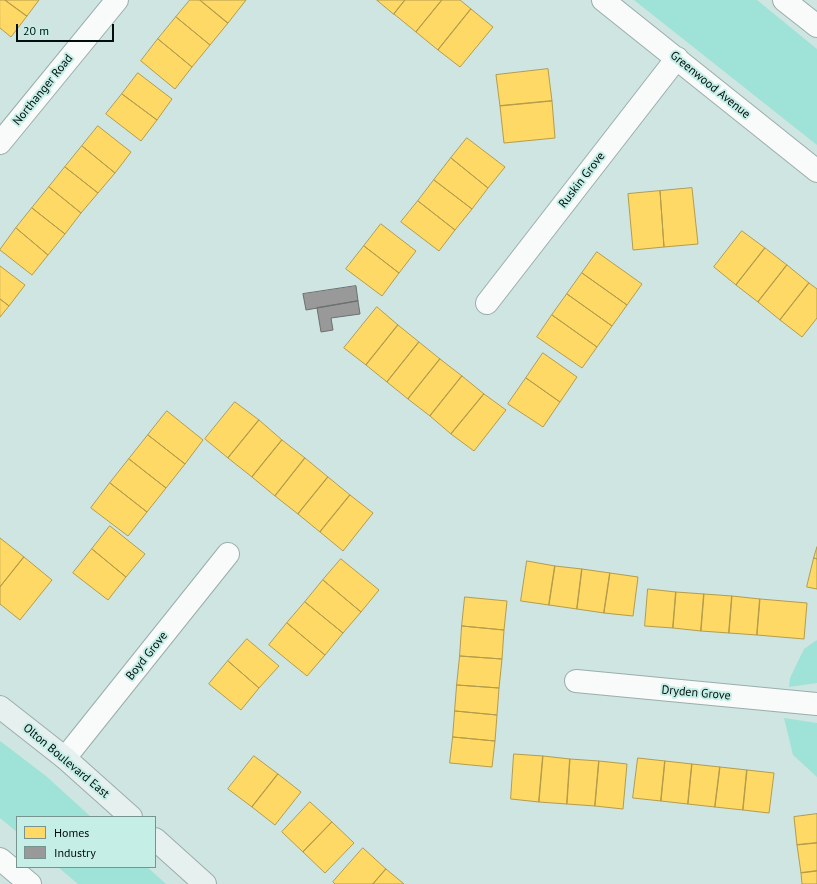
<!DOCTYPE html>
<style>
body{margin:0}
#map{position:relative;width:817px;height:884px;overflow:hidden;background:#cee5e1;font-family:"PT Sans",sans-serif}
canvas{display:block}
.legend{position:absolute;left:16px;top:816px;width:140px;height:52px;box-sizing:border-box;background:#c5eee7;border:1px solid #77948f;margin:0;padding:5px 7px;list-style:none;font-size:12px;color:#020e0c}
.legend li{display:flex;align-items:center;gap:8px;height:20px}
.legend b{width:20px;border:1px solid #77948f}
.scale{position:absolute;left:16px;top:24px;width:98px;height:18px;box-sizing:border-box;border:2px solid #020e0c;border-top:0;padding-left:5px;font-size:12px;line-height:14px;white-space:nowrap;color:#020e0c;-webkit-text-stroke:3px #c5eee7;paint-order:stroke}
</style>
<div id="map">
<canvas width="817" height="884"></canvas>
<ul class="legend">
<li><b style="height:11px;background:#ffd966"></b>Homes</li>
<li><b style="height:11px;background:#999"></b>Industry</li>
</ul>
<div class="scale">20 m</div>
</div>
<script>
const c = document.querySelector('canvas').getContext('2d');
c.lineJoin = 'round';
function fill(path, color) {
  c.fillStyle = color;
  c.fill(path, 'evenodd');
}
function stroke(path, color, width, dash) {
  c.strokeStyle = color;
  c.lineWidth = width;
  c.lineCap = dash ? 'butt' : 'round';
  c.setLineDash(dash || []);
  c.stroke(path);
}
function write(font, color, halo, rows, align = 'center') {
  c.font = font + ' "PT Sans",sans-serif';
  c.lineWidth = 4;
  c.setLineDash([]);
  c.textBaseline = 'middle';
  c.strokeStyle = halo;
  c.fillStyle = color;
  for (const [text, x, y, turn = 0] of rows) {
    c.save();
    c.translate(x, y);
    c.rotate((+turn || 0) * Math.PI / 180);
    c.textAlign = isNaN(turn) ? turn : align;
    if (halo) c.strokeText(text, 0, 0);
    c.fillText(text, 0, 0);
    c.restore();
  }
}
fill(new Path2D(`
 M 634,0 L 757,0 L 817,49 L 817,145 Z
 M 817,640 L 817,683 L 789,687 L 790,678 L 804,649 Z
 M 784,718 L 817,723 L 817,777 L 793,755 Z
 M 0,741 L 46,776 L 91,817 L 17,817 L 17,832 L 0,818 Z
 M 58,867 L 147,867 L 166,884 L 78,884 Z`), '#9fe2d7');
const homes = new Path2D(`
 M 0,0 L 5,0 L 27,16 L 11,37 L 0,28 Z
 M 5,0 L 39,0 L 27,16 Z
 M 190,0 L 200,0 L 228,23 L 210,45 L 176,17 Z
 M 200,0 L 246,0 L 228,23 Z
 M 377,0 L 405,0 L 394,14 Z
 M 405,0 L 442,0 L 416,32 L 394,14 Z
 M 442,0 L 460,0 L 471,9 L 438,50 L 416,32 Z
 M 471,9 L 493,27 L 460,67 L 438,50 Z
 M 176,17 L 210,45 L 192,67 L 158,39 Z
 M 158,39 L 192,67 L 175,89 L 141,61 Z
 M 548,69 L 552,101 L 500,106 L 496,75 Z
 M 138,73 L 172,99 L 157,120 L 122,94 Z
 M 122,94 L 157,120 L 141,141 L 106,114 Z
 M 552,101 L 555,138 L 504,143 L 500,106 Z
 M 98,126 L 131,152 L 115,173 L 82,146 Z
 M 467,138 L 505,167 L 488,188 L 451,158 Z
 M 82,146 L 115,173 L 98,193 L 65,167 Z
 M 451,158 L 488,188 L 472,209 L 434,180 Z
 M 65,167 L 98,193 L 81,213 L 49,187 Z
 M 434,180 L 472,209 L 455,230 L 418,201 Z
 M 49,187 L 81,213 L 65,234 L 32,208 Z
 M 692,188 L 698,244 L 664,247 L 660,191 Z
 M 660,191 L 664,247 L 633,250 L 628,194 Z
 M 418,201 L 455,230 L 439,251 L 401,222 Z
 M 32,208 L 65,234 L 48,255 L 16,228 Z
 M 381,224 L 416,251 L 399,273 L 364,246 Z
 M 16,228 L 48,255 L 32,275 L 0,250 Z
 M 742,231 L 765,248 L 736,285 L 714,267 Z
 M 364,246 L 399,273 L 382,296 L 346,269 Z
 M 765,248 L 787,265 L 758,302 L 736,285 Z
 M 597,252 L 642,284 L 627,305 L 582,273 Z
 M 787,265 L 809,283 L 780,320 L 758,302 Z
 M 0,266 L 25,285 L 9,306 L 0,299 Z
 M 582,273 L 627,305 L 612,326 L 567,294 Z
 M 809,283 L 817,289 L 817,318 L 802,337 L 780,320 Z
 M 567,294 L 612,326 L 597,347 L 552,315 Z
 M 0,299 L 9,306 L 0,317 Z
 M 377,307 L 398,325 L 366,365 L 344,348 Z
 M 552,315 L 597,347 L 582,368 L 537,337 Z
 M 398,325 L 419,342 L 387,382 L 366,365 Z
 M 419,342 L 440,359 L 408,399 L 387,382 Z
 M 543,353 L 577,377 L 560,402 L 526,378 Z
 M 440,359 L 462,376 L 430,416 L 408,399 Z
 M 462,376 L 484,394 L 451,434 L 430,416 Z
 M 526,378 L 560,402 L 543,427 L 508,404 Z
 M 484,394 L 506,410 L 474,451 L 451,434 Z
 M 235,402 L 259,420 L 228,458 L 205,439 Z
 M 167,411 L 203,440 L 185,464 L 148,435 Z
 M 259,420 L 282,440 L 252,477 L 228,458 Z
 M 148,435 L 185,464 L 166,488 L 129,459 Z
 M 282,440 L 305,458 L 275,496 L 252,477 Z
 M 305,458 L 328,477 L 298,514 L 275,496 Z
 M 129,459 L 166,488 L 147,512 L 110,483 Z
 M 328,477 L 350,495 L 320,532 L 298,514 Z
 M 110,483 L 147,512 L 128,536 L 91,508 Z
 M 350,495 L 373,513 L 343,551 L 320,532 Z
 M 110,526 L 145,554 L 126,577 L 92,549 Z
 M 0,538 L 24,557 L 0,587 Z
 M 817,547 L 817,559 L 814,558 Z
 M 92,549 L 126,577 L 108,600 L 73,573 Z
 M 24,557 L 52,580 L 20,620 L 0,604 L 0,587 Z
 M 814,558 L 817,559 L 817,589 L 807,587 Z
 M 341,559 L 379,590 L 361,612 L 323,580 Z
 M 527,561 L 555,566 L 549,605 L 521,601 Z
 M 555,566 L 582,569 L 577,609 L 549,605 Z
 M 582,569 L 610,573 L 604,613 L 577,609 Z
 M 610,573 L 638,577 L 633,616 L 604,613 Z
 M 323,580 L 361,612 L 343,633 L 305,602 Z
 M 648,589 L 676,592 L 673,628 L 645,626 Z
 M 676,592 L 704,594 L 701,631 L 673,628 Z
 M 704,594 L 732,596 L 729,633 L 701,631 Z
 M 732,596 L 760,599 L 757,635 L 729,633 Z
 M 465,597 L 507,601 L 504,630 L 462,626 Z
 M 760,599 L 807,603 L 804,639 L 757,635 Z
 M 305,602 L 343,633 L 325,655 L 287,623 Z
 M 287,623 L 325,655 L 307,676 L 269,645 Z
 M 462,626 L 504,630 L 502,659 L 460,656 Z
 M 247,639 L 279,666 L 259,688 L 228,661 Z
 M 460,656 L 502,659 L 499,688 L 457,685 Z
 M 228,661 L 259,688 L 241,710 L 209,684 Z
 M 457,685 L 499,688 L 497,715 L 455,711 Z
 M 455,711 L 497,715 L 495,741 L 453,737 Z
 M 453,737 L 495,741 L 492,767 L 450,763 Z
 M 514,754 L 543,756 L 539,802 L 511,799 Z
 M 254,756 L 278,774 L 252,807 L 228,789 Z
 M 543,756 L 570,759 L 567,804 L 539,802 Z
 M 638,758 L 665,761 L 661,801 L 633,798 Z
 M 570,759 L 599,761 L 595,806 L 567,804 Z
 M 599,761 L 627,764 L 623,809 L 595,806 Z
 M 665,761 L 692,764 L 688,804 L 661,801 Z
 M 692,764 L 720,767 L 715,807 L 688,804 Z
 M 720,767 L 747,770 L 743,810 L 715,807 Z
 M 747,770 L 774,773 L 769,813 L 743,810 Z
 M 278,774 L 301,792 L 275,825 L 252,807 Z
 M 310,802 L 332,822 L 303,852 L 282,832 Z
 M 817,814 L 817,843 L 797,845 L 794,817 Z
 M 332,822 L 354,843 L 325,873 L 303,852 Z
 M 817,843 L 817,871 L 801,873 L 797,845 Z
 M 363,848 L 386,869 L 373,884 L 335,884 L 333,882 Z
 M 386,869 L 404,884 L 373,884 Z
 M 817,871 L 817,884 L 802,884 L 801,873 Z`);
fill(homes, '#ffd966');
stroke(homes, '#b39c4b', 1);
const industry = new Path2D(`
 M 356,286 L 358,301 L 306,310 L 303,294 Z
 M 358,301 L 360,314 L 331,318 L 333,330 L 321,332 L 317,308 Z`);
fill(industry, '#999');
stroke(industry, '#6c6f6f', 1);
const street = new Path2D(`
 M 603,0 L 817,171
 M 784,0 L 817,26
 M 0,143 L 117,0
 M 487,303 L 677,58
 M 576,681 L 817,704
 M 65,758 L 228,554
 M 0,859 L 30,884`);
const secondary = new Path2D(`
 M 0,707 L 65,758 L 131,817
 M 155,839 L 205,884`);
stroke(street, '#9badab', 24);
stroke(secondary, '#9badab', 24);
stroke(street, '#f8fbfa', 22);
stroke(secondary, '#e6f0ef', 22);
write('12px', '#020e0c', '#c5eee7', [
 ["Greenwood Avenue",710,85,39],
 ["Northanger Road",43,90,-51],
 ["Ruskin Grove",582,180,-52],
 ["Boyd Grove",147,656,-51],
 ["Dryden Grove",696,693,5],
 ["Olton Boulevard East",66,761,40]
]);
</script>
